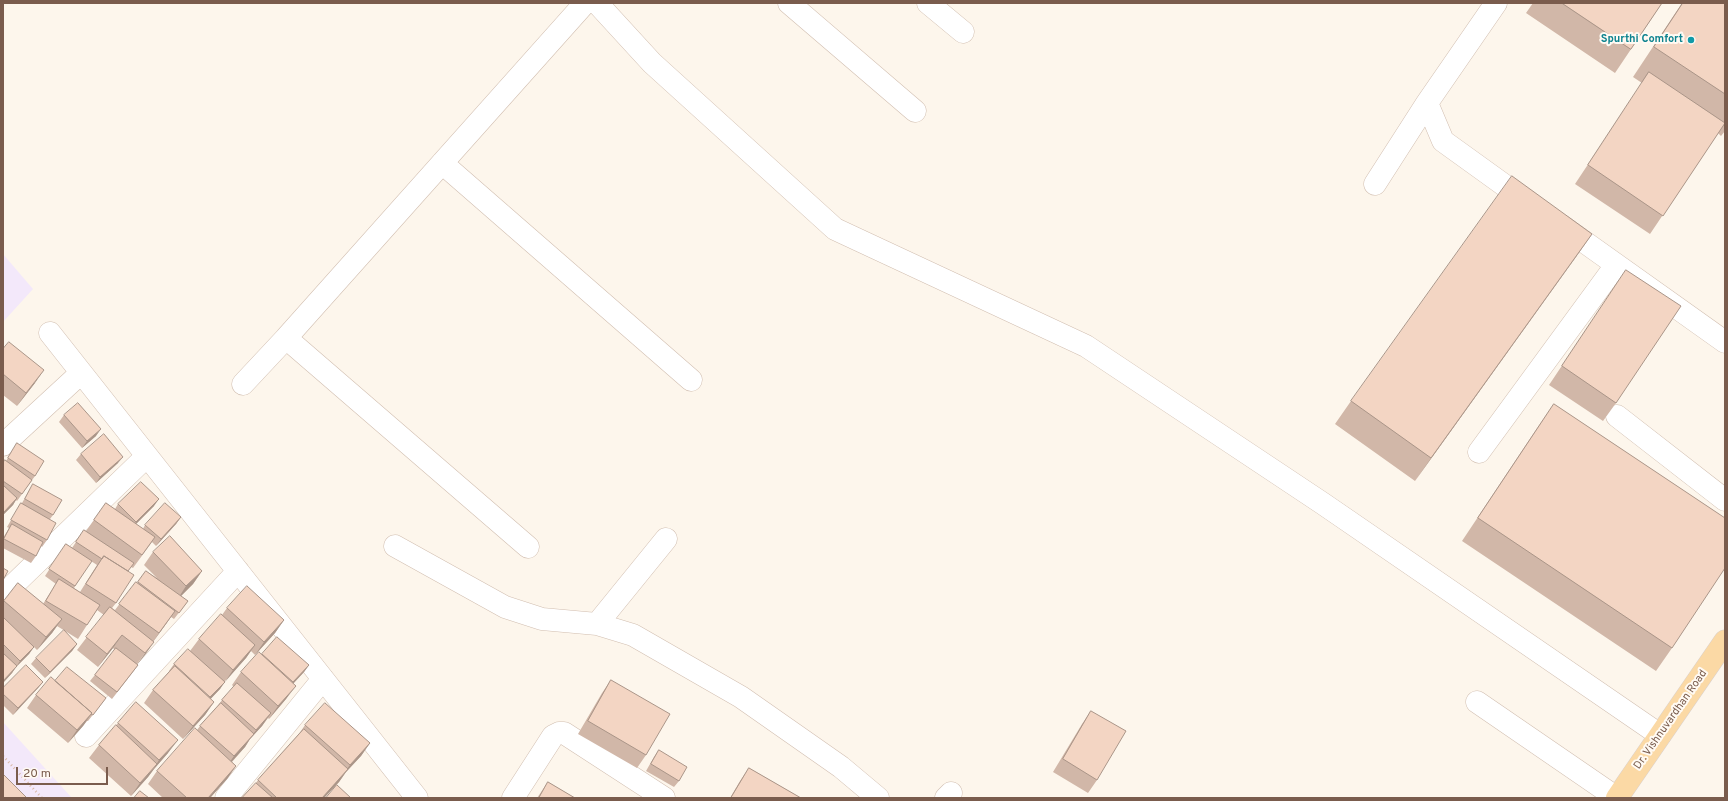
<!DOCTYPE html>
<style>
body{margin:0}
#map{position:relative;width:1728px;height:801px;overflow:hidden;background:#fdf6ec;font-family:Overpass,sans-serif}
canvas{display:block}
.frame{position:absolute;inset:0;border:4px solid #7a5c4d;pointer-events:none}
.scale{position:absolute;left:16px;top:767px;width:92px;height:18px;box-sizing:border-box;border:2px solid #7a5c4d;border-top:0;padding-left:5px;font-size:12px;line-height:14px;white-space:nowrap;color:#7a5c4d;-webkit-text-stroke:3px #fffaf3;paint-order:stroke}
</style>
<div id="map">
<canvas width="1728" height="801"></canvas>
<div class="frame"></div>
<div class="scale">20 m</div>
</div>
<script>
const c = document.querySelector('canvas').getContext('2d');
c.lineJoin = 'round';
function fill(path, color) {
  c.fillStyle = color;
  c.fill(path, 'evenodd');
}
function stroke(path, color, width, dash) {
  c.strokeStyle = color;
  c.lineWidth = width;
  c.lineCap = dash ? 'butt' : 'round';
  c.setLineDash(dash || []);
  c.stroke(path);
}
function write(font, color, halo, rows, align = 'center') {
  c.font = font + ' Overpass,sans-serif';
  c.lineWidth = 4;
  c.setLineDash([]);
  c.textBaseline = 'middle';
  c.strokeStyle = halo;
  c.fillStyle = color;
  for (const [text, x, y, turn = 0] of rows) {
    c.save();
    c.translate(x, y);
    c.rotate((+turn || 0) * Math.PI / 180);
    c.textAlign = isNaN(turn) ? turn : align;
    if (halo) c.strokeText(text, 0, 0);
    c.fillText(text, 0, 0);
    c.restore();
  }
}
fill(new Path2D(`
 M 3,254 L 33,289 L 3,322 Z
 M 3,722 L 72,798 L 3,798 Z`), '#f3e8fa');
const minor = new Path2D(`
 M 597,3 L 652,63 L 835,229 L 1086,346 L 1322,503 L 1660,735
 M 789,3 L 915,111
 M 928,3 L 963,32
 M 1496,3 L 1427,103 L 1443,141 L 1529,203
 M 442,163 L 691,380
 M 1375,184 L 1427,103
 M 1562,226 L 1725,342
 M 50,333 L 417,798
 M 243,384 L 286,338
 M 1617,416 L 1725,500
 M 3,445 L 81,373
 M 1479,452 L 1616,265
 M 395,546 L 505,607 L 542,619 L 597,624 L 633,635 L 741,697 L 841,767 L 878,798
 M 528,547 L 286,338 L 585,3
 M 5,593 L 147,456
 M 597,624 L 666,539
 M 1477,702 L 1617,798
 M 86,736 L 238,571
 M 226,798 L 323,679
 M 513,798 L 553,736 L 559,733 L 564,733 L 664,798
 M 946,798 L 951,793`);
const major = new Path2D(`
 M 1617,798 L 1725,641`);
stroke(minor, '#d1beb0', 23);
stroke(major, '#dad1cd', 23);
stroke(new Path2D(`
 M 3,756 L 42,798`), '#d9b8a5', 2.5, [1, 3]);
stroke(minor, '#fff', 22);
stroke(major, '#fbd9a5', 22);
fill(new Path2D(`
 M 1533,3 L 1662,3 L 1615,73 L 1526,13 Z
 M 1682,3 L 1725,3 L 1725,131 L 1721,136 L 1718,133 L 1650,234 L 1575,184 L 1642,83 L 1633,77 Z
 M 1592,234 L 1415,481 L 1335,424 L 1351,401 Z
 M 1626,270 L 1616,403 L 1603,421 L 1549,385 Z
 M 3,349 L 35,383 L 17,406 L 3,395 Z
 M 1554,404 L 1672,648 L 1656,671 L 1462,541 L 1538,427 Z
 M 64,415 L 96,436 L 82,448 L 59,422 Z
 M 17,443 L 35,476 L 17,501 L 16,500 L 13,505 L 3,515 L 3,463 L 6,461 Z
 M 81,454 L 118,463 L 96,483 L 76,460 Z
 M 33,484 L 53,515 L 50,519 L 47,540 L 42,547 L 41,546 L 36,556 L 31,563 L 3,548 L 3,538 L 9,528 L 7,527 L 17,510 L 21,503 L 22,503 L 29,491 Z
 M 106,503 L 115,509 L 118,504 L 154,506 L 136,524 L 143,529 L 145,525 L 181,517 L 176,524 L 156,546 L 152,542 L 133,568 L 131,567 L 128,571 L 116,603 L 112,608 L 115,610 L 136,582 L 137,583 L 146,571 L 157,578 L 144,565 L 153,552 L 202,571 L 193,584 L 181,596 L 188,601 L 174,619 L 171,617 L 137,664 L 138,665 L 133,672 L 112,699 L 90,681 L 115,650 L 113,648 L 98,667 L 77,650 L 104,615 L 97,610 L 87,625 L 78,639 L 57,626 L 52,633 L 37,650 L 34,647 L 29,654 L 16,667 L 12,673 L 3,683 L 3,602 L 18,583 L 43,604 L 56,584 L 45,576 L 66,544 L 72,548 L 84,530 L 86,531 ZM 91,561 L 97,565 L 80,592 L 74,588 Z
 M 227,608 L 284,620 L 275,633 L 255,655 L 251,651 L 246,658 L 224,682 L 220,689 L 210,699 L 214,702 L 205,715 L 183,739 L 144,703 L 153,690 L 170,671 L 169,671 L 174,664 L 190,651 L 199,639 L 222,615 Z
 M 77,644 L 72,651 L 45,678 L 31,664 L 36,658 Z
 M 262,654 L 309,665 L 304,672 L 293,684 L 286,699 L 269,719 L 268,718 L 262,726 L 250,739 L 245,747 L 232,762 L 236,766 L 227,779 L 210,798 L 163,798 L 148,784 L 157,771 L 197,730 L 200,726 L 217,707 L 222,700 L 234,687 L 232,685 L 241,672 Z
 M 611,680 L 646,755 L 637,768 L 578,734 L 602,693 Z
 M 55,681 L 106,698 L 88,721 L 87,721 L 83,726 L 68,743 L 27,708 L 36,695 Z
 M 43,682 L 38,688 L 13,715 L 3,705 L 3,688 Z
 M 1091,711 L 1097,780 L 1088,793 L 1053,772 L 1082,724 Z
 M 118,723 L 168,753 L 154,769 L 148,777 L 131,796 L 89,758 L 99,745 Z
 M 305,725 L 370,743 L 361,756 L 346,772 L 339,782 L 324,798 L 242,798 L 253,787 L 258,780 L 299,734 Z
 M 659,750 L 679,781 L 674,787 L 646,771 L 654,757 Z
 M 749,768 L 801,798 L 730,798 L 740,781 Z
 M 548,782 L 575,798 L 537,798 Z`), '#d1b7a8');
fill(new Path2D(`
 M 1592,234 L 1576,257 L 1415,481 L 1431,458 Z
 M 44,370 L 35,383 L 17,406 L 26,393 Z
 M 101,429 L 96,436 L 82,448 L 87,441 Z
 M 123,457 L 118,463 L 96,483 L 100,477 Z
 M 17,498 L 13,505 L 3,515 L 4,512 Z
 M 159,499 L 154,506 L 131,529 L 136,522 Z
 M 181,517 L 176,524 L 156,546 L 161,539 Z
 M 202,571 L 193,584 L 177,600 L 186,586 Z
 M 175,611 L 166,624 L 150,646 L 159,633 Z
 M 62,619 L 52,633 L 37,650 L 46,637 Z
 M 284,620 L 275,633 L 255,655 L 264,642 Z
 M 122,635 L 113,648 L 98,667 L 107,654 Z
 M 154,642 L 145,655 L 136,666 L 145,653 Z
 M 77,644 L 72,651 L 45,678 L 50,672 Z
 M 255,645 L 246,658 L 224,683 L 233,670 Z
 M 34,647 L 29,654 L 16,667 L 12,673 L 3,683 L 3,681 L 16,667 L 20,661 Z
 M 309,665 L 304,672 L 288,689 L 293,682 Z
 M 43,682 L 38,688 L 13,715 L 18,708 Z
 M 225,682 L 220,689 L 206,704 L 210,697 Z
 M 296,686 L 286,699 L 269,719 L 278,706 Z
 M 214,702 L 205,715 L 183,739 L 193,726 Z
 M 92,713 L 83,726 L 68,743 L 77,730 Z
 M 271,713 L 262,726 L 250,739 L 245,747 L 225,769 L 234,756 Z
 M 178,740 L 168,753 L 154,769 L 148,777 L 131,796 L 140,783 L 154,768 L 159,760 Z
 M 370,743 L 361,756 L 346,772 L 339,782 L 324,798 L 322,798 L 343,774 L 350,765 Z
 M 236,766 L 227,779 L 210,798 L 208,798 Z`), '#aa9588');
const building = new Path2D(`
 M 1562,3 L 1662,3 L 1631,49 Z
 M 1683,3 L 1725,3 L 1725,94 L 1654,47 Z
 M 1649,72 L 1725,123 L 1663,216 L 1588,165 Z
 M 1512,176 L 1592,234 L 1431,458 L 1351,401 Z
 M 1626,270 L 1681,306 L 1616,403 L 1562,366 Z
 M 9,342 L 44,370 L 26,393 L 3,374 L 3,349 Z
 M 78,403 L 101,429 L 87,441 L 64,415 Z
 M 1554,404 L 1725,518 L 1725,568 L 1672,648 L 1478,518 Z
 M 104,434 L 123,457 L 100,477 L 81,454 Z
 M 17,443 L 44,461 L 35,476 L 8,458 Z
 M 5,460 L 32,480 L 22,494 L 3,481 L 3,463 Z
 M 141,482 L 159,499 L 136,522 L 118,504 Z
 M 33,484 L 62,500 L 53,515 L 25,499 Z
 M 3,485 L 17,498 L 4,512 L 3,510 Z
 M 21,503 L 56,523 L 47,540 L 11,520 Z
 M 106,503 L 155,537 L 142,555 L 94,520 Z
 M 165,503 L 181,517 L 161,539 L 145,525 Z
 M 12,524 L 43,542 L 36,556 L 4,539 Z
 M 84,530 L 134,563 L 128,571 L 104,556 L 102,559 L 76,542 Z
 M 170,536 L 202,571 L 186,586 L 153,552 Z
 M 66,544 L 92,561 L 75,586 L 49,569 Z
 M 104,556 L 134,575 L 116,603 L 86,584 Z
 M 3,568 L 8,571 L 3,580 Z
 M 146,571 L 188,601 L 179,613 L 138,582 Z
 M 59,579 L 100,605 L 87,625 L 46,601 Z
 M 136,582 L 175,611 L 159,633 L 119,604 Z
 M 18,583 L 62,619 L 46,637 L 4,601 Z
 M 247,586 L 284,620 L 264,642 L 227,608 Z
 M 110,607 L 154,642 L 145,653 L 122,635 L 107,654 L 86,637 Z
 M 221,614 L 255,645 L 233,670 L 199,639 Z
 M 3,617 L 34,647 L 20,661 L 3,644 Z
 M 64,630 L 77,644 L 50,672 L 36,658 Z
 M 277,637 L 309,665 L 293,682 L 262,654 Z
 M 116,648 L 138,665 L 117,692 L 95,675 Z
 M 188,649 L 225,682 L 210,697 L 174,664 Z
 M 259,652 L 296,686 L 278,706 L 241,672 Z
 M 3,653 L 17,666 L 3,681 Z
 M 26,665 L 43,682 L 18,708 L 3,694 L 3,688 Z
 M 175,666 L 214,702 L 193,726 L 153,690 Z
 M 67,667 L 106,698 L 93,715 L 91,714 L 92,713 L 55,681 Z
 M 51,677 L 92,713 L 77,730 L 36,695 Z
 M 611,680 L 670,714 L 646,755 L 588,721 Z
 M 237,683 L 271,713 L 256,730 L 222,700 Z
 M 136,702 L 178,740 L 159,760 L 118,723 Z
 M 221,703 L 254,734 L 234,756 L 200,726 Z
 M 325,703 L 370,743 L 350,765 L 305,725 Z
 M 1091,711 L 1126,731 L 1097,780 L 1063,759 Z
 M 116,725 L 157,764 L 140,783 L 99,745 Z
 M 195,728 L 236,766 L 208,798 L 187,798 L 157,771 Z
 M 304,729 L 348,769 L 322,798 L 277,798 L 258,780 Z
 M 659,750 L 687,767 L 679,781 L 651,764 Z
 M 749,768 L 801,798 L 731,798 Z
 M 3,774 L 27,798 L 3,798 Z
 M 548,782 L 575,798 L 539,798 Z
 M 256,783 L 273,798 L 242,798 Z
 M 337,785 L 351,798 L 326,798 Z
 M 140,791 L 149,798 L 134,798 Z`);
fill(building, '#f3d5c3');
stroke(building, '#aa9588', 1);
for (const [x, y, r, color] of [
 [1691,40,4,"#0f9aa8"]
]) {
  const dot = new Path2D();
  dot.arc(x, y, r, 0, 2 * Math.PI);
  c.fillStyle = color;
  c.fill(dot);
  stroke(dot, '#fffaf3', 1.5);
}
write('bold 11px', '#0d838f', '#fffaf3', [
 ["Spurthi Comfort",1683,40]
], 'right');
write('11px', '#7a5c4d', '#fffaf3', [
 ["Dr. Vishnuvardhan Road",1671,720,-55]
]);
</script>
